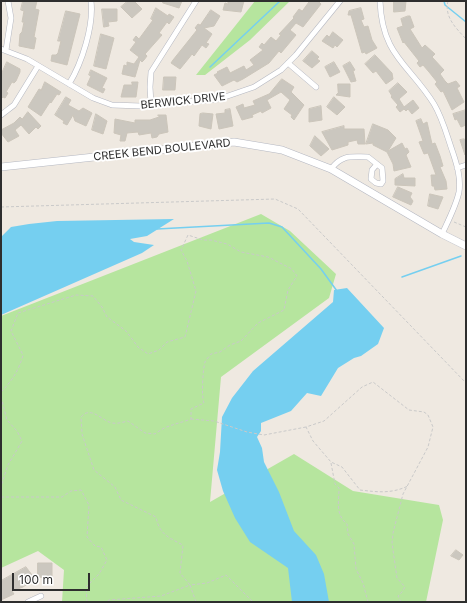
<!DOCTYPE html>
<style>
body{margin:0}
#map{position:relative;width:467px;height:603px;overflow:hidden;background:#efe9e1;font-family:Inter,sans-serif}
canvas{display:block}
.frame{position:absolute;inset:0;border:2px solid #2e2e2e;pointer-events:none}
.scale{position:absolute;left:12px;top:573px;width:78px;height:18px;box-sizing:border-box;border:2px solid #2e2e2e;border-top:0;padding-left:5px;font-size:12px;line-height:14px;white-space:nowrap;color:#2e2e2e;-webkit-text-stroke:3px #fff;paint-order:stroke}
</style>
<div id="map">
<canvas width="467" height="603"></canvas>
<div class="frame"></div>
<div class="scale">100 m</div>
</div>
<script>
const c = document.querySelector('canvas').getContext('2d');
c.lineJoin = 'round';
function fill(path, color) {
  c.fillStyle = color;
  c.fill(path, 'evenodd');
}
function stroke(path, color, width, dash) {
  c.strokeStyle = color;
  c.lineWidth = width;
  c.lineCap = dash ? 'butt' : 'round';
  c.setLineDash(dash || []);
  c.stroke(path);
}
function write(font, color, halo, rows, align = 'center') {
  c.font = font + ' Inter,sans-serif';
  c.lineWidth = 4;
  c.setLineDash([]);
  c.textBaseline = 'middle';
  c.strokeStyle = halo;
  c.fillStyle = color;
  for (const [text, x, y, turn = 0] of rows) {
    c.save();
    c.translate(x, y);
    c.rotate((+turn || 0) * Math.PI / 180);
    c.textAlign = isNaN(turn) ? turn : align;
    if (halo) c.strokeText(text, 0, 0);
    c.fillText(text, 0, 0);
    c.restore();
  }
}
fill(new Path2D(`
 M 255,1 L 290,1 L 250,40 L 205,75 L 196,75 Z
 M 261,214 L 290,231 L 336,274 L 329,298 L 221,377 L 210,502 L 294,454 L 353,491 L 439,505 L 443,520 L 426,602 L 62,602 L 64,570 L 38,551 L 1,568 L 1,316 Z`), '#b6e59e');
fill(new Path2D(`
 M 174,219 L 147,236 L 130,239 L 134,242 L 154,245 L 142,253 L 1,315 L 1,237 L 11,227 L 29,224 L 57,221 Z
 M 347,288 L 384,328 L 378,344 L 361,356 L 354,358 L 338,368 L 321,396 L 307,393 L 291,411 L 261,423 L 261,431 L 257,437 L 262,448 L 264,462 L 279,492 L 294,531 L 316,555 L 324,574 L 329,602 L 292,602 L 288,568 L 250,542 L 235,518 L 223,491 L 217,470 L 220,452 L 222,417 L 232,398 L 253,371 L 333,302 L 334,290 Z`), '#75cff0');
stroke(new Path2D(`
 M 444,1 L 445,5 L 466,22
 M 210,67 L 280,1
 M 157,229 L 269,223 L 282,227 L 321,269 L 337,291
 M 402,277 L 461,256`), '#75cff0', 1.5);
const building = new Path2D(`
 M 23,1 L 37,1 L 35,9 L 39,10 L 34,37 L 36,38 L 34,49 L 19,46 L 20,34 L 22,32 L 24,22 L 22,22 L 24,11 L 21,10 Z
 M 128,1 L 134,1 L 142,9 L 132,18 L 121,7 Z
 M 163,1 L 182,1 L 179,8 L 163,3 Z
 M 228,1 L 244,1 L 241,12 L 223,10 L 225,3 L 228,4 Z
 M 310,1 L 318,1 L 321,4 L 303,27 L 296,23 L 290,30 L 296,35 L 281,53 L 279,51 L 269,63 L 243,79 L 237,82 L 234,80 L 222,86 L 214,75 L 218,73 L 217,72 L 227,67 L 230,73 L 244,66 L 246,70 L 254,65 L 250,60 L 263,50 L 259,47 L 262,43 L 264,45 L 271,37 L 276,41 L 281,35 L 279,34 L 294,18 L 293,17 L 299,9 L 302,11 Z
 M 394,1 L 406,1 L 405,11 L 394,12 Z
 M 156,8 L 168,16 L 169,14 L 174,17 L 169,24 L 167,22 L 159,33 L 162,35 L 145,54 L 147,56 L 144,60 L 142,62 L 140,60 L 135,77 L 122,74 L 124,65 L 127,66 L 127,62 L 134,64 L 139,57 L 130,50 L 136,42 L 133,40 L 136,36 L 139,39 L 153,20 L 151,19 Z
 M 361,8 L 364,19 L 361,20 L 364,27 L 368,26 L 372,40 L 377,48 L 366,54 L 365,52 L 362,53 L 351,15 L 348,15 L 349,11 Z
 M 102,9 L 117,9 L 117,21 L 108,22 L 109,26 L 104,27 Z
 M 211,10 L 220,16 L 214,26 L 204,28 L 212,34 L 206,43 L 209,44 L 206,48 L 202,45 L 194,56 L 192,54 L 189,58 L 180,69 L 171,63 L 173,60 L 197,30 L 195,28 L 198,24 L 200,25 Z
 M 66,11 L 80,14 L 67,65 L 51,61 L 52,55 L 56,55 L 58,53 L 61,41 L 58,41 Z
 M 408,16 L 410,16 L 414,27 L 410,29 L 422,48 L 425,45 L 435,54 L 432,57 L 444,70 L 440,74 L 445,81 L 448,84 L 456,81 L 460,86 L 457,88 L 464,102 L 452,110 L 443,91 L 441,92 L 435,84 L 437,82 L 429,72 L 423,65 L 420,67 L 417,63 L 419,61 L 404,42 L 403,43 L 397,28 L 403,26 L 401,19 Z
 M 333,32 L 343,40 L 337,47 L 335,45 L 333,48 L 322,41 L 327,35 L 329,37 Z
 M 101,34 L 114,38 L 106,69 L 94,66 Z
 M 312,51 L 319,57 L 317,59 L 320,61 L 312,68 L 303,61 Z
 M 375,55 L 392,73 L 393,79 L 386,84 L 376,71 L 373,73 L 365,64 Z
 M 7,62 L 20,69 L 20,72 L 16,81 L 14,83 L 12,82 L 6,92 L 8,93 L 5,98 L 3,97 L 1,99 L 1,75 Z
 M 334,62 L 340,72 L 330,77 L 325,67 Z
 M 350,62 L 355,70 L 353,71 L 356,81 L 351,82 L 343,66 Z
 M 91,70 L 107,78 L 102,88 L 105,89 L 103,93 L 87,85 L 91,76 L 89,75 Z
 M 164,77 L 176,77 L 175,90 L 163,90 Z
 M 282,79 L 294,87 L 291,92 L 304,105 L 294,120 L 291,117 L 292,115 L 284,109 L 290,100 L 281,92 L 267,100 L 271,108 L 262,113 L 261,111 L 252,115 L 253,117 L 242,120 L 236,107 L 243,104 L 244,108 L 255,105 L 253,101 L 269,94 Z
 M 45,82 L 61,92 L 59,95 L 57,94 L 51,103 L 50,102 L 41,116 L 28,107 L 39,89 L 41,90 Z
 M 132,82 L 138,82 L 136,97 L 121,97 L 124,85 L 132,85 Z
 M 398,83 L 407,92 L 399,99 L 404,107 L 413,100 L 419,108 L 412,114 L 408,109 L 406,111 L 404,109 L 400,112 L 396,107 L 398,105 L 391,97 L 392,96 L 389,91 Z
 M 338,84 L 350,84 L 350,97 L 336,95 L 338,93 Z
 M 66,97 L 71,100 L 68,105 L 79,111 L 83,108 L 92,113 L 86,126 L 75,121 L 73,115 L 67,125 L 63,123 L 64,121 L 55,115 Z
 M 334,97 L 345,107 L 337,115 L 327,107 Z
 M 321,106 L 322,120 L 309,122 L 309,109 Z
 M 230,109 L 233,126 L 219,129 L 216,114 L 225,113 L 225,110 Z
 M 466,110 L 466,125 L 461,127 L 457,119 L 455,120 L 453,114 Z
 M 28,112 L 41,126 L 38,129 L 36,127 L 29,134 L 21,125 L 15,130 L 19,136 L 8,142 L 1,133 L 1,130 L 14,123 L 20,117 L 22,119 Z
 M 203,113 L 213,114 L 211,129 L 199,126 L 200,114 Z
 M 96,114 L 107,121 L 103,134 L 92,130 Z
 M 158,115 L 166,115 L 168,132 L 159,134 L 157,137 L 152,138 L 151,133 L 139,135 L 138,132 L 127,133 L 125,141 L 120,141 L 121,135 L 114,133 L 115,119 L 135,123 L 135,120 L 150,120 L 159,117 Z
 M 421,119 L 423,124 L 427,122 L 432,144 L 435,143 L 440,156 L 443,166 L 440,167 L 446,181 L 447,189 L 435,190 L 434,186 L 432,186 L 431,175 L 436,175 L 428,153 L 424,154 L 419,142 L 423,141 L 416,121 Z
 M 373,124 L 388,130 L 396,138 L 388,151 L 402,143 L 405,149 L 407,148 L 409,152 L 406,155 L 411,167 L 394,171 L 393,164 L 387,152 L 373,145 L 373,143 L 366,144 Z
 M 344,126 L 344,129 L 364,129 L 365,144 L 358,144 L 357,140 L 348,142 L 348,145 L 332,150 L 322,132 Z
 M 315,136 L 329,149 L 321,156 L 310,146 Z
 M 464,139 L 466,140 L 465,155 L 460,140 Z
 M 403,174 L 404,178 L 415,178 L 415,186 L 395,185 L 395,179 Z
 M 398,187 L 412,193 L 410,197 L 413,201 L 411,205 L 393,197 Z
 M 430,194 L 443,197 L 438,209 L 428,206 Z
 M 456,550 L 463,555 L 459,560 L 451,556 Z
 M 38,563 L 52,563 L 52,578 L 38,577 Z
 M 26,567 L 35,579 L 23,587 L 12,591 L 14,594 L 1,600 L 1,581 Z`);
fill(building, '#cbc7bf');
stroke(building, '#cbc5ba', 1);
const street = new Path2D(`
 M 380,1 C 382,56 409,64 434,104 C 443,119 447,136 453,153 C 457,165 461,178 459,192 C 456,206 448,221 442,234
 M 1,49 L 27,59 L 93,98 L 112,105 L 141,106 L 219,99 L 254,87 L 281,70 L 296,55 L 340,1
 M 6,50 L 11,18 L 8,1
 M 288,63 L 316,87
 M 69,84 C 82,63 94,25 91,1
 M 151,104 L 150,87 L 151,72 L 196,1
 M 1,115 L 14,105 L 38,66
 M 457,168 L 466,165
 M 331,169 C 342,154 351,157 368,157 L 382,168 L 383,181 L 381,184 L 376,183 L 371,179 L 372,170 L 377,164
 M 28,602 L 41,596`);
const secondary = new Path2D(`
 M 1,167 L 234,142 L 282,150 L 331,169 L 442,234 L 466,246`);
stroke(street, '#b4b7c1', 6);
stroke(secondary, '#b4b7c1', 8);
stroke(new Path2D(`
 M 448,1 C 444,17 456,28 466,39
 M 1,207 L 275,199 L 298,209 L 466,383
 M 454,222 L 466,227
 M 1,392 C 12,381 19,370 23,355 L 11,331 L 18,313 L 76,295 L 93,296 L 102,307 L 107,317 L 126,331 L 138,347 L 148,354 L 159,350 L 167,342 L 185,337 L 196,291 L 187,261 L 181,250 L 188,235 L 203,240 L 211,240 L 227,244 L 241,252 L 268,257 L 292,269 L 297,276 L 288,290 L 284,310 L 258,323 L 241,341 L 230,345 L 220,352 L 211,354 C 210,356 206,359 205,362 C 203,368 201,397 204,403 L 191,409 L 191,419 C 178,424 166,425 155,434 L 145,433 L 128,421 C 124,422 117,424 112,423 C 102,421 91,405 81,417 L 82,434 L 94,470 L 115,487 L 121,500 L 156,517 C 159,534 169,538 183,545 L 180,573 L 190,585 L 161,596 L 109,600 L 106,602
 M 1,397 L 7,420 L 17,431 L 22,441 L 8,465 L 1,486
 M 191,419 L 214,421 L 247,432 L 264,435 L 306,427
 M 331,463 L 335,484 L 339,488 C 339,502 335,514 347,524 L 348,534 L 354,544 L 356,569 L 363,583 L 368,602
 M 1,497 L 62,497 L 71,491 L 81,490 L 89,505 L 87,537 L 95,546 L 101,547 L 107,560 L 99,574 L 86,587 L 87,602
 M 196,602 L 190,585 L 207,583 L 226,575 L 253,602
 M 401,602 L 398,596 L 402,592 L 405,587 L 397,578 L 392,543 L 393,533 L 403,494 L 428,447 L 433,427 L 428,415 L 424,412 L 409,410 L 373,382 L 362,387 L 324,421 L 306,427 L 313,441 L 331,462 L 342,467 L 360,490 C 377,492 391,494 408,486`), '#c9c9c9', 1, [3, 2]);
stroke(street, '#fff', 5);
stroke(secondary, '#fff', 7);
write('11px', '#2e2e2e', '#fff', [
 ["BERWICK DRIVE",183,101,-6],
 ["CREEK BEND BOULEVARD",162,150,-6]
]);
</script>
